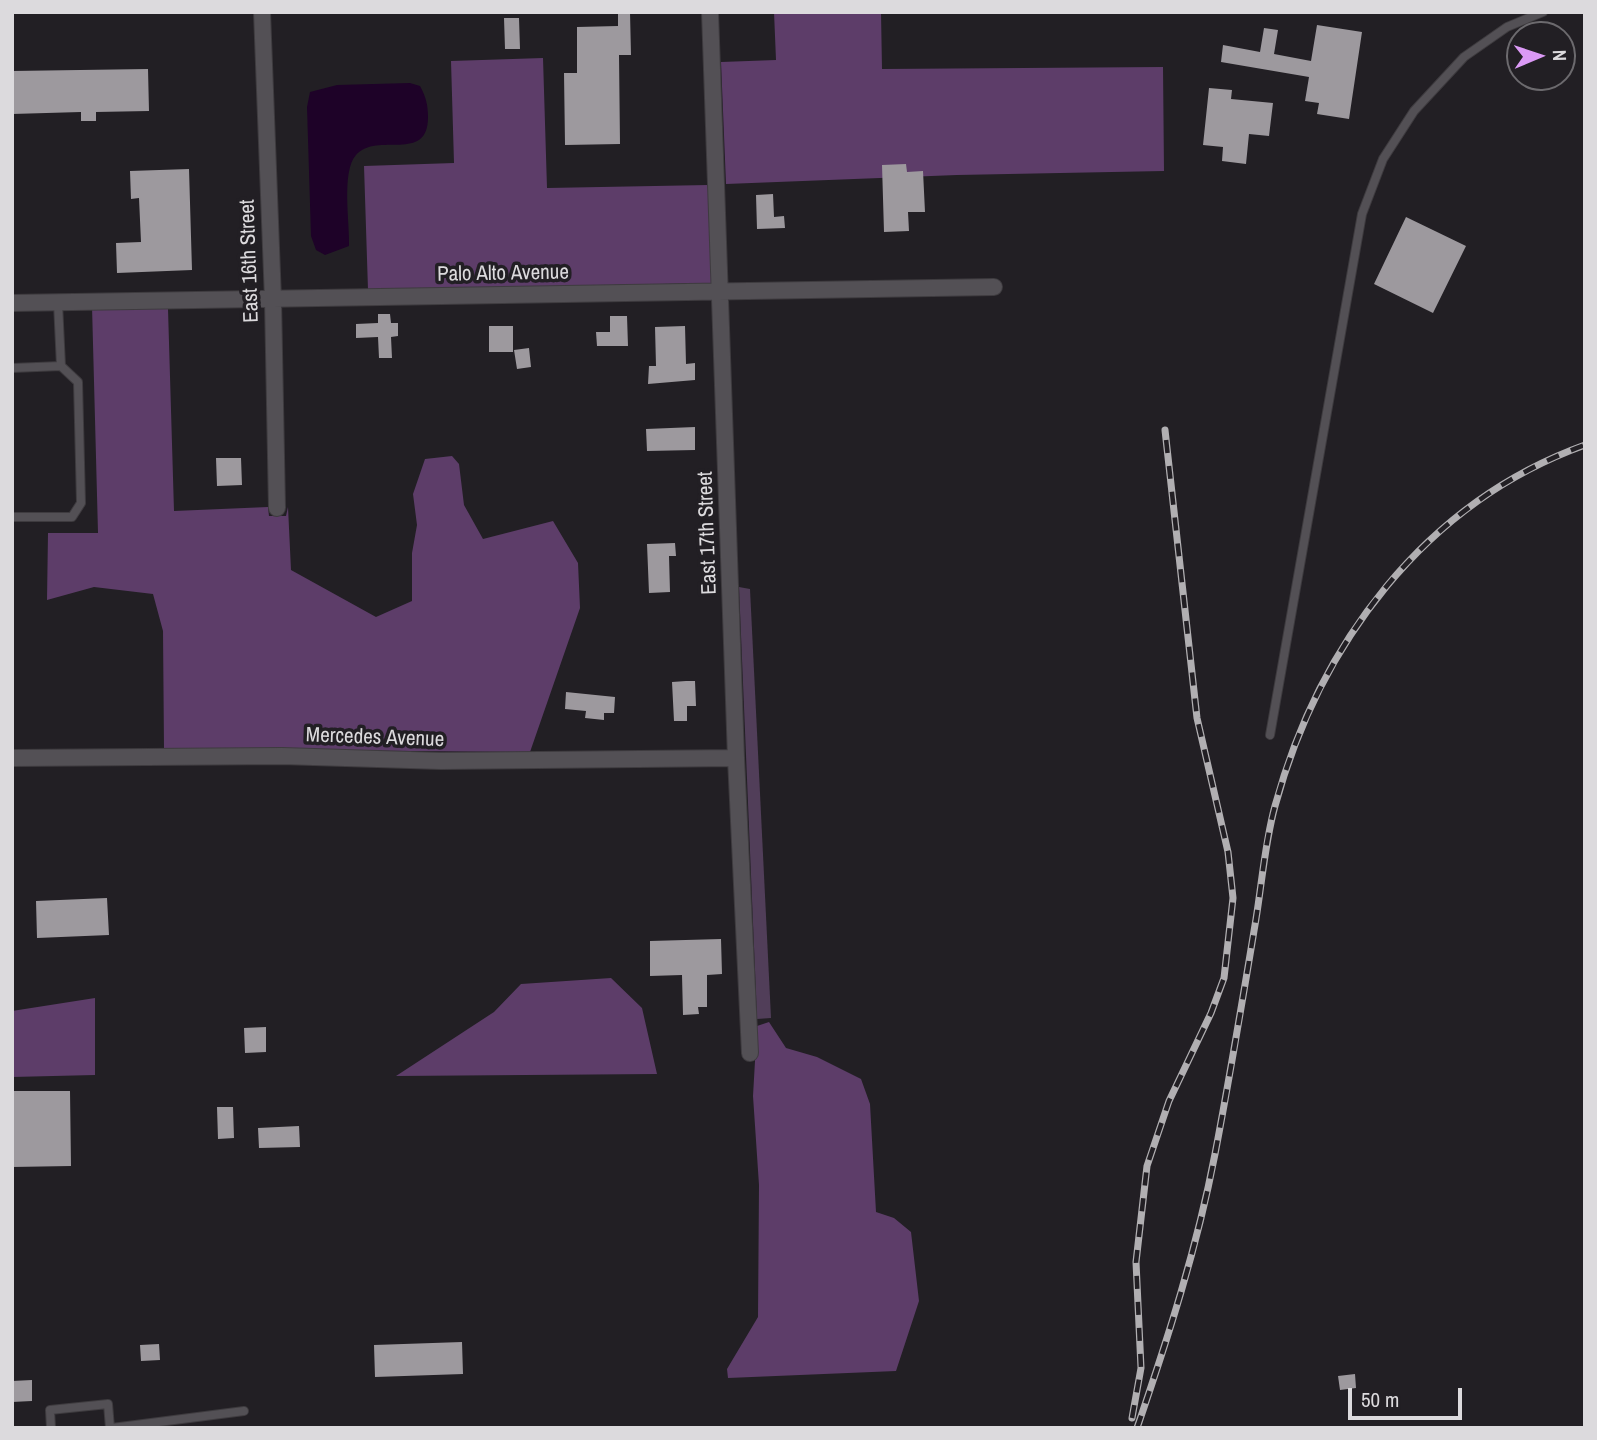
<!DOCTYPE html>
<style>
body{margin:0}
#map{position:relative;width:1597px;height:1440px;overflow:hidden;background:#221f24;font-family:"Archivo Narrow",sans-serif}
canvas{display:block}
.frame{position:absolute;inset:0;border:14px solid #dcdadd;pointer-events:none}
.north{position:absolute;left:1506px;top:21px;width:70px;height:70px;box-sizing:border-box;background:#221f24;border:2px solid #6c6a6e;border-radius:50%;rotate:88deg;font-size:19px;font-weight:700;line-height:28px;text-align:center;color:#dcdadd}
.north::after{content:'';display:block;margin:auto;width:24px;height:32px;background:#db99f5;clip-path:polygon(50% 0,100% 100%,50% 72%,0 100%)}
.scale{position:absolute;left:1348px;top:1388px;width:114px;height:32px;box-sizing:border-box;border:4px solid #dcdadd;border-top:0;padding-left:9px;font-size:21px;line-height:24px;white-space:nowrap;color:#dcdadd;-webkit-text-stroke:5px #221f24;paint-order:stroke}
</style>
<div id="map">
<canvas width="1597" height="1440"></canvas>
<div class="frame"></div>
<div class="north">N</div>
<div class="scale">50 m</div>
</div>
<script>
const c = document.querySelector('canvas').getContext('2d');
c.lineJoin = 'round';
function fill(path, color) {
  c.fillStyle = color;
  c.fill(path, 'evenodd');
}
function stroke(path, color, width, dash) {
  c.strokeStyle = color;
  c.lineWidth = width;
  c.lineCap = dash ? 'butt' : 'round';
  c.setLineDash(dash || []);
  c.stroke(path);
}
function write(font, color, halo, rows, align = 'center') {
  c.font = font + ' "Archivo Narrow",sans-serif';
  c.lineWidth = 7;
  c.setLineDash([]);
  c.textBaseline = 'middle';
  c.strokeStyle = halo;
  c.fillStyle = color;
  for (const [text, x, y, turn = 0] of rows) {
    c.save();
    c.translate(x, y);
    c.rotate((+turn || 0) * Math.PI / 180);
    c.textAlign = isNaN(turn) ? turn : align;
    if (halo) c.strokeText(text, 0, 0);
    c.fillText(text, 0, 0);
    c.restore();
  }
}
fill(new Path2D(`
 M 739,587 L 750,589 L 771,1018 L 757,1019 Z`), '#513e59');
fill(new Path2D(`
 M 774,12 L 881,12 L 882,69 L 1163,67 L 1164,171 L 957,175 L 726,184 L 721,62 L 776,60 Z
 M 543,58 L 547,188 L 708,185 L 712,283 L 368,290 L 364,166 L 454,163 L 451,61 Z
 M 92,306 L 168,309 L 174,511 L 268,507 L 269,516 L 286,516 L 288,507 L 291,570 L 376,617 L 412,601 L 412,553 L 417,525 L 413,494 L 425,459 L 452,456 L 459,464 L 464,505 L 483,539 L 553,521 L 578,563 L 580,608 L 530,752 L 164,749 L 163,631 L 153,594 L 94,587 L 47,600 L 48,533 L 98,533 Z
 M 611,978 L 642,1008 L 657,1074 L 396,1076 L 494,1012 L 521,984 Z
 M 95,998 L 95,1075 L 12,1077 L 12,1011 Z
 M 769,1022 L 786,1048 L 817,1057 L 861,1079 L 870,1104 L 876,1212 L 894,1218 L 911,1232 L 919,1301 L 896,1371 L 728,1378 L 727,1369 L 758,1317 L 759,1185 L 753,1096 L 757,1026 Z`), '#5d3d69');
fill(new Path2D(`
 M 410,83 L 420,86 C 426,97 428,105 428,117 C 428,164 377,131 356,155 C 341,172 350,223 349,246 L 325,255 L 316,250 L 311,236 L 307,107 L 310,92 L 337,85 Z`), '#1e0228');
fill(new Path2D(`
 M 618,12 L 630,12 L 631,55 L 619,55 L 620,144 L 565,145 L 564,73 L 577,73 L 577,27 L 618,26 Z
 M 504,18 L 519,18 L 520,49 L 505,49 Z
 M 1317,25 L 1362,32 L 1349,119 L 1317,114 L 1319,103 L 1305,101 L 1309,77 L 1221,62 L 1223,45 L 1260,52 L 1264,28 L 1278,30 L 1274,54 L 1311,61 Z
 M 148,69 L 149,111 L 96,112 L 96,121 L 81,121 L 81,112 L 12,114 L 12,71 Z
 M 1209,88 L 1232,90 L 1231,99 L 1273,103 L 1269,136 L 1249,134 L 1246,164 L 1222,161 L 1223,147 L 1203,145 Z
 M 906,164 L 907,172 L 923,171 L 925,212 L 908,212 L 909,231 L 884,232 L 882,165 Z
 M 189,169 L 192,270 L 117,273 L 116,243 L 141,242 L 139,198 L 131,199 L 130,171 Z
 M 773,194 L 774,217 L 784,216 L 785,228 L 757,229 L 756,195 Z
 M 1406,217 L 1466,246 L 1433,313 L 1374,284 Z
 M 378,314 L 390,314 L 391,323 L 398,323 L 398,336 L 391,337 L 392,358 L 379,358 L 378,337 L 356,338 L 356,324 L 378,323 Z
 M 610,316 L 627,316 L 628,346 L 597,346 L 596,332 L 610,332 Z
 M 489,326 L 513,326 L 513,352 L 489,352 Z
 M 685,326 L 686,364 L 695,363 L 695,380 L 648,384 L 649,366 L 656,366 L 655,327 Z
 M 529,348 L 531,367 L 517,369 L 514,350 Z
 M 695,427 L 695,450 L 647,451 L 646,429 Z
 M 216,458 L 241,458 L 242,485 L 217,486 Z
 M 675,543 L 676,556 L 669,556 L 670,592 L 649,593 L 647,544 Z
 M 686,681 L 695,681 L 696,706 L 687,706 L 687,721 L 674,721 L 672,682 Z
 M 566,692 L 615,697 L 614,713 L 604,713 L 604,720 L 585,718 L 586,711 L 565,709 Z
 M 107,898 L 109,935 L 37,938 L 36,901 Z
 M 721,939 L 722,974 L 707,975 L 707,1007 L 698,1007 L 699,1014 L 683,1015 L 682,975 L 650,976 L 650,941 Z
 M 266,1027 L 266,1052 L 245,1053 L 244,1028 Z
 M 12,1091 L 70,1091 L 71,1166 L 12,1167 Z
 M 217,1107 L 233,1107 L 234,1138 L 218,1139 Z
 M 299,1126 L 300,1147 L 259,1148 L 258,1128 Z
 M 462,1342 L 463,1374 L 375,1377 L 374,1345 Z
 M 159,1344 L 160,1360 L 141,1361 L 140,1345 Z
 M 1355,1374 L 1356,1388 L 1340,1390 L 1338,1376 Z
 M 32,1380 L 32,1401 L 12,1402 L 12,1381 Z`), '#9d999e');
const service = new Path2D(`
 M 58,303 L 61,366
 M 12,368 L 61,366 L 78,382 L 81,503 L 72,517 L 12,517
 M 1270,735 L 1362,214 L 1383,159 L 1414,111 L 1464,57 L 1507,27 L 1543,12
 M 51,1428 L 50,1410 L 108,1404 L 110,1428
 M 112,1428 L 244,1411`);
const minor = new Path2D(`
 M 262,12 L 273,300 L 277,508
 M 710,12 L 736,758 L 750,1053
 M 12,303 L 994,287
 M 12,758 L 282,756 L 441,761 L 736,758`);
stroke(service, '#3e3b3f', 10);
stroke(minor, '#3e3b3f', 18);
stroke(service, '#535055', 8);
stroke(minor, '#535055', 16);
const rail = new Path2D(`
 M 1132,1418 L 1141,1368 L 1136,1262 L 1147,1166 L 1169,1101 L 1211,1013 L 1224,978 L 1233,898 L 1228,852 L 1197,718 L 1165,430
 M 1137,1428 C 1168,1338 1197,1248 1215,1154 C 1230,1076 1243,997 1256,919 C 1262,882 1265,842 1275,806 C 1319,645 1424,503 1585,445`);
stroke(rail, '#b1afb2', 7);
stroke(rail, '#221f24', 4.5, [13]);
write('21px', '#dcdadd', '#221f24', [
 ["East 16th Street",250,261,-92],
 ["Palo Alto Avenue",503,274,-1],
 ["East 17th Street",708,533,-92],
 ["Mercedes Avenue",375,738,2]
]);
</script>
